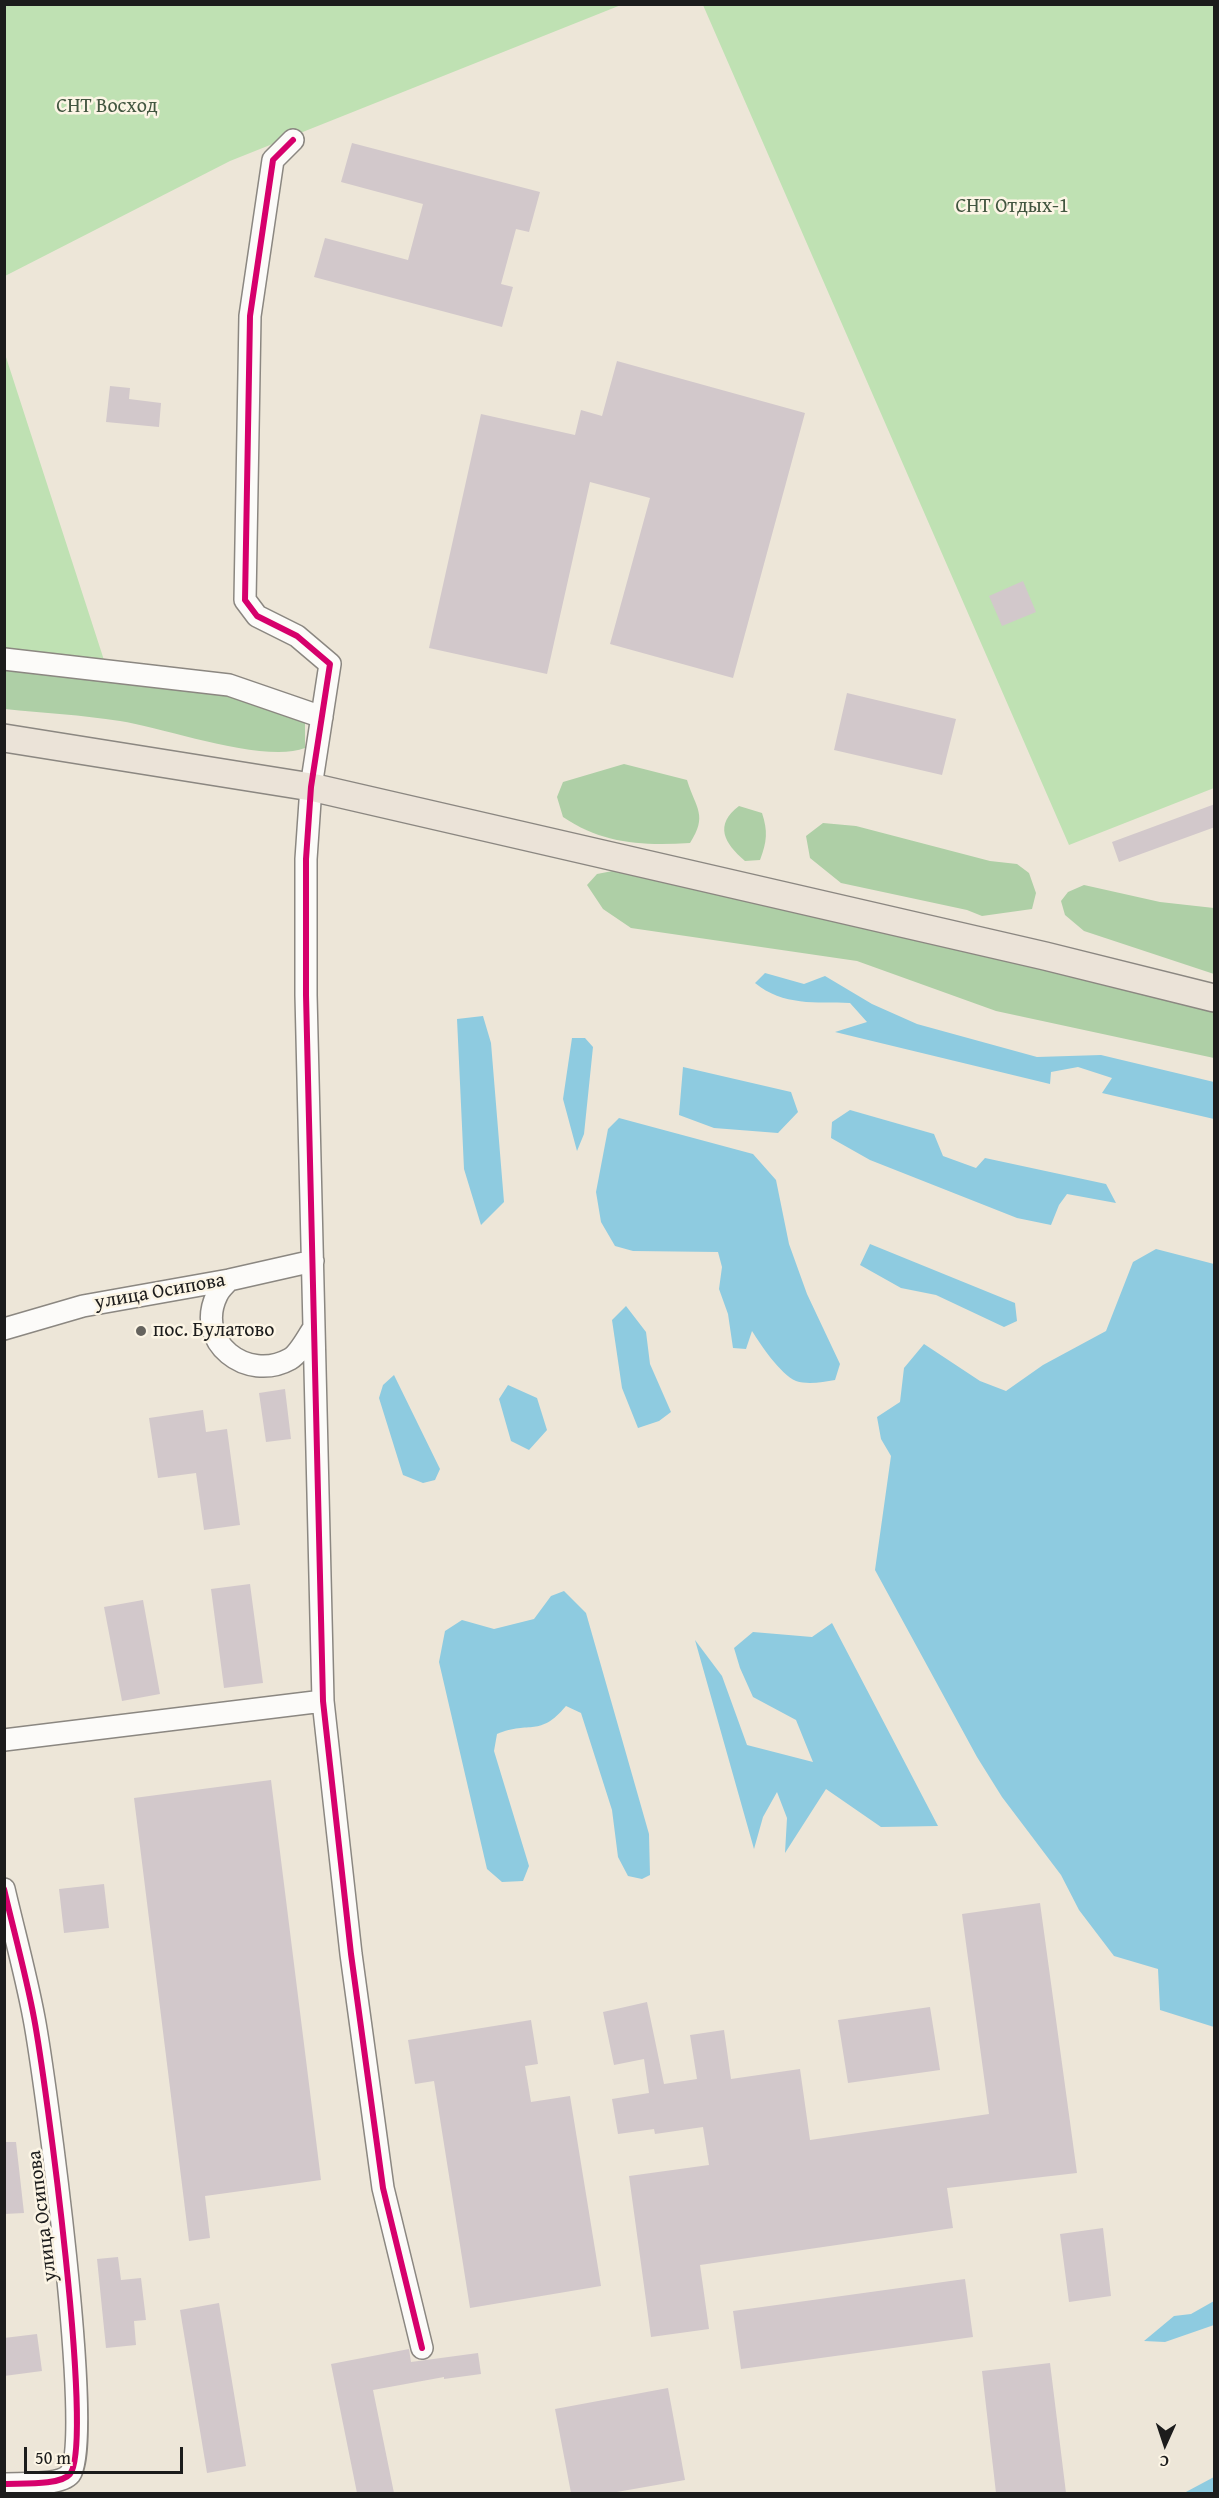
<!DOCTYPE html>
<meta charset="utf-8">
<style>
body{margin:0}
#map{position:relative;width:1219px;height:2498px;overflow:hidden;background:#ede6d8;font-family:"Gentium Book Plus",serif}
canvas{display:block}
.frame{position:absolute;inset:0;border:6px solid #1c1c1c;pointer-events:none}
.north{position:absolute;left:1135px;top:2414px;width:60px;height:60px;-webkit-text-stroke:4px #fcf5e5;paint-order:stroke;rotate:183deg;font-size:16px;font-weight:700;line-height:24px;text-align:center;color:#1c1c1c}
.north::after{content:'';display:block;margin:auto;width:21px;height:27px;background:#1c1c1c;clip-path:polygon(50% 0,100% 100%,50% 72%,0 100%)}
.scale{position:absolute;left:24px;top:2447px;width:159px;height:27px;box-sizing:border-box;border:3px solid #1c1c1c;border-top:0;padding-left:8px;font-size:18px;line-height:21px;white-space:nowrap;color:#1c1c1c;-webkit-text-stroke:4px #fcf5e5;paint-order:stroke}
</style>
<div id="map">
<canvas width="1219" height="2498"></canvas>
<div class="frame"></div>
<div class="north">С</div>
<div class="scale">50 m</div>
</div>
<script>
const c = document.querySelector('canvas').getContext('2d');
c.lineJoin = 'round';
function fill(path, color) {
  c.fillStyle = color;
  c.fill(path, 'evenodd');
}
function stroke(path, color, width, dash) {
  c.strokeStyle = color;
  c.lineWidth = width;
  c.lineCap = dash ? 'butt' : 'round';
  c.setLineDash(dash || []);
  c.stroke(path);
}
function write(font, color, halo, rows, align = 'center') {
  c.font = font + ' "Gentium Book Plus",serif';
  c.lineWidth = 5;
  c.setLineDash([]);
  c.textBaseline = 'middle';
  c.strokeStyle = halo;
  c.fillStyle = color;
  for (const [text, x, y, turn = 0] of rows) {
    c.save();
    c.translate(x, y);
    c.rotate((+turn || 0) * Math.PI / 180);
    c.textAlign = isNaN(turn) ? turn : align;
    if (halo) c.strokeText(text, 0, 0);
    c.fillText(text, 0, 0);
    c.restore();
  }
}
fill(new Path2D(`
 M 5,5 L 621,5 L 230,161 L 5,276 Z
 M 703,5 L 1214,5 L 1214,788 L 1069,845 Z
 M 5,354 L 113,688 L 5,672 Z`), '#bfe1b3');
fill(new Path2D(`
 M 5,666 L 235,696 L 305,719 L 305,748 C 265,764 165,728 120,721 C 82,715 43,713 5,709 Z
 M 624,764 L 687,780 C 696,809 708,815 690,843 C 643,846 603,844 563,817 L 557,797 L 563,782 Z
 M 739,806 L 762,813 C 768,831 767,842 760,860 L 745,861 C 724,843 714,825 739,806 Z
 M 823,823 L 856,826 L 990,861 L 1017,864 L 1029,873 L 1036,893 L 1032,909 L 982,916 L 967,910 L 841,883 L 810,858 L 806,836 Z
 M 623,869 L 1214,1008 L 1214,1058 L 996,1011 L 857,961 L 631,928 L 603,909 L 587,885 L 597,874 Z
 M 1084,885 L 1160,902 L 1214,908 L 1214,974 L 1084,931 L 1065,915 L 1061,901 L 1068,892 Z`), '#aecfa6');
fill(new Path2D(`
 M 765,973 L 804,984 L 825,976 L 872,1004 L 917,1024 L 1037,1057 L 1101,1055 L 1214,1082 L 1214,1119 L 1102,1093 L 1112,1078 L 1078,1067 L 1051,1072 L 1050,1084 L 835,1032 L 867,1022 L 850,1003 C 816,1002 783,1006 755,983 Z
 M 483,1016 L 491,1043 L 504,1202 L 481,1225 L 464,1169 L 457,1019 Z
 M 572,1038 L 585,1038 L 593,1047 L 584,1134 L 577,1151 L 563,1099 Z
 M 683,1067 L 791,1092 L 798,1112 L 778,1133 L 714,1128 L 679,1115 Z
 M 850,1110 L 934,1134 L 943,1156 L 976,1168 L 985,1158 L 1106,1184 L 1116,1203 L 1067,1194 L 1059,1205 L 1051,1225 L 1017,1218 L 870,1160 L 831,1138 L 832,1122 Z
 M 619,1118 L 753,1154 L 776,1180 L 789,1244 L 807,1294 L 840,1364 L 835,1380 C 823,1382 808,1385 796,1381 C 780,1374 761,1345 752,1331 L 746,1349 L 733,1348 L 728,1314 L 719,1289 L 722,1267 L 718,1252 L 633,1251 L 615,1246 L 601,1222 L 596,1192 L 608,1129 Z
 M 870,1244 L 1015,1303 L 1017,1321 L 1004,1327 L 936,1295 L 901,1288 L 860,1265 Z
 M 1156,1249 L 1214,1264 L 1214,2027 L 1160,2010 L 1158,1969 L 1114,1956 L 1079,1910 L 1061,1875 L 1002,1797 L 977,1757 L 875,1570 L 891,1456 L 881,1439 L 877,1417 L 900,1402 L 904,1368 L 924,1344 L 980,1381 L 1006,1391 L 1043,1365 L 1106,1331 L 1133,1262 Z
 M 626,1306 L 646,1332 L 650,1364 L 671,1412 L 659,1421 L 638,1428 L 622,1388 L 612,1320 Z
 M 394,1375 L 440,1469 L 435,1480 L 423,1483 L 403,1475 L 379,1398 L 383,1385 Z
 M 508,1385 L 537,1398 L 547,1430 L 529,1450 L 511,1441 L 499,1399 Z
 M 564,1591 L 586,1613 L 649,1834 L 650,1875 L 642,1879 L 628,1876 L 618,1857 L 612,1810 L 581,1713 L 566,1706 C 539,1738 531,1720 497,1734 L 494,1751 L 529,1866 L 523,1881 L 502,1882 L 487,1869 L 439,1662 L 445,1631 L 462,1620 L 494,1629 L 534,1619 L 551,1596 Z
 M 832,1623 L 938,1826 L 881,1827 L 826,1789 L 785,1853 L 787,1818 L 777,1792 L 763,1817 L 754,1849 L 695,1640 L 722,1676 L 747,1745 L 813,1762 L 796,1720 L 753,1697 L 740,1668 L 734,1648 L 753,1632 L 812,1637 Z
 M 1214,2301 L 1214,2325 L 1165,2342 L 1144,2341 L 1174,2316 L 1191,2314 Z
 M 1214,2477 L 1214,2493 L 1184,2493 Z`), '#8ecbe0');
fill(new Path2D(`
 M 352,143 L 540,192 L 529,232 L 516,229 L 501,284 L 513,287 L 502,327 L 314,277 L 325,238 L 408,260 L 423,204 L 341,182 Z
 M 617,361 L 805,413 L 733,678 L 610,644 L 650,498 L 590,482 L 547,674 L 429,648 L 481,414 L 575,435 L 581,410 L 602,416 Z
 M 110,386 L 130,388 L 129,399 L 161,403 L 159,427 L 106,422 Z
 M 1023,581 L 1036,612 L 1002,626 L 989,596 Z
 M 847,693 L 956,719 L 942,775 L 834,750 Z
 M 1215,804 L 1215,827 L 1119,862 L 1112,842 Z
 M 285,1389 L 291,1439 L 266,1442 L 259,1393 Z
 M 203,1410 L 206,1432 L 227,1429 L 240,1525 L 204,1530 L 196,1473 L 158,1478 L 149,1418 Z
 M 250,1584 L 263,1683 L 224,1688 L 211,1589 Z
 M 143,1600 L 160,1694 L 122,1701 L 104,1607 Z
 M 271,1780 L 321,2180 L 205,2196 L 210,2238 L 189,2241 L 134,1798 Z
 M 104,1884 L 109,1928 L 64,1933 L 59,1889 Z
 M 1040,1903 L 1077,2173 L 947,2188 L 953,2228 L 700,2265 L 709,2329 L 651,2337 L 629,2176 L 709,2165 L 703,2127 L 655,2134 L 654,2129 L 618,2134 L 612,2099 L 649,2093 L 644,2059 L 614,2065 L 603,2012 L 647,2002 L 664,2084 L 697,2079 L 690,2035 L 724,2030 L 731,2079 L 800,2069 L 810,2140 L 989,2114 L 962,1914 Z
 M 930,2007 L 940,2070 L 848,2083 L 838,2020 Z
 M 531,2020 L 538,2064 L 525,2066 L 531,2102 L 570,2096 L 601,2286 L 470,2308 L 434,2081 L 415,2084 L 408,2040 Z
 M 4,2142 L 16,2142 L 24,2213 L 4,2214 Z
 M 1103,2228 L 1111,2296 L 1069,2302 L 1060,2234 Z
 M 118,2257 L 121,2280 L 141,2278 L 146,2320 L 134,2321 L 136,2345 L 106,2348 L 97,2259 Z
 M 965,2279 L 973,2337 L 741,2369 L 733,2311 Z
 M 219,2303 L 246,2466 L 207,2473 L 180,2310 Z
 M 37,2334 L 42,2371 L 4,2376 L 4,2338 Z
 M 409,2349 L 411,2362 L 478,2353 L 481,2374 L 444,2379 L 444,2377 L 373,2390 L 394,2493 L 357,2493 L 331,2364 Z
 M 1050,2363 L 1066,2493 L 996,2493 L 982,2371 Z
 M 668,2388 L 685,2480 L 611,2493 L 571,2493 L 555,2409 Z`), '#d2c8cb');
const minor = new Path2D(`
 M 293,140 L 273,160 L 250,316 L 245,600 L 257,616 L 297,636 L 330,664 L 311,787 L 306,859 L 306,995 L 323,1701 L 351,1954 L 383,2188 L 422,2348
 M 4,659 L 229,685 L 322,717
 M 229,1280 C 225,1284 219,1290 217,1295 C 194,1342 247,1383 290,1359 C 299,1354 307,1338 313,1329
 M 4,1329 L 83,1306 L 229,1280 L 313,1261
 M 4,1740 L 323,1701
 M 4,1889 C 14,1932 26,1975 34,2018 C 45,2076 95,2442 70,2474 C 60,2486 20,2483 4,2484`);
const major = new Path2D(`
 M 4,738 L 311,787 L 1045,956 L 1214,998`);
stroke(minor, '#8b8781', 24);
stroke(major, '#8b8781', 30);
stroke(minor, '#fcfbf9', 21);
stroke(major, '#ebe3d8', 27);
stroke(new Path2D(`
 M 293,140 L 273,160 L 250,316 L 245,600 L 257,616 L 297,636 L 330,664 L 311,787 L 306,859 L 306,995 L 323,1701 L 351,1954 L 383,2188 L 422,2348
 M 4,1889 C 14,1932 26,1975 34,2018 C 45,2076 95,2442 70,2474 C 60,2486 20,2483 4,2484`), '#d6006c', 6);
for (const [x, y, r, color] of [
 [141,1331,6,"#65635e"]
]) {
  const dot = new Path2D();
  dot.arc(x, y, r, 0, 2 * Math.PI);
  c.fillStyle = color;
  c.fill(dot);
  stroke(dot, '#fcf5e5', 2);
}
write('20px', '#425640', '#fcf5e5', [
 ["СНТ Восход",107,107],
 ["СНТ Отдых-1",1012,207]
]);
write('20px', '#1c1c1c', '#fcf5e5', [
 ["улица Осипова",160,1292,-10],
 ["улица Осипова",43,2216,-97]
]);
write('20px', '#1c1c1c', '#fcf5e5', [
 ["пос. Булатово",153,1331]
], 'left');
</script>
